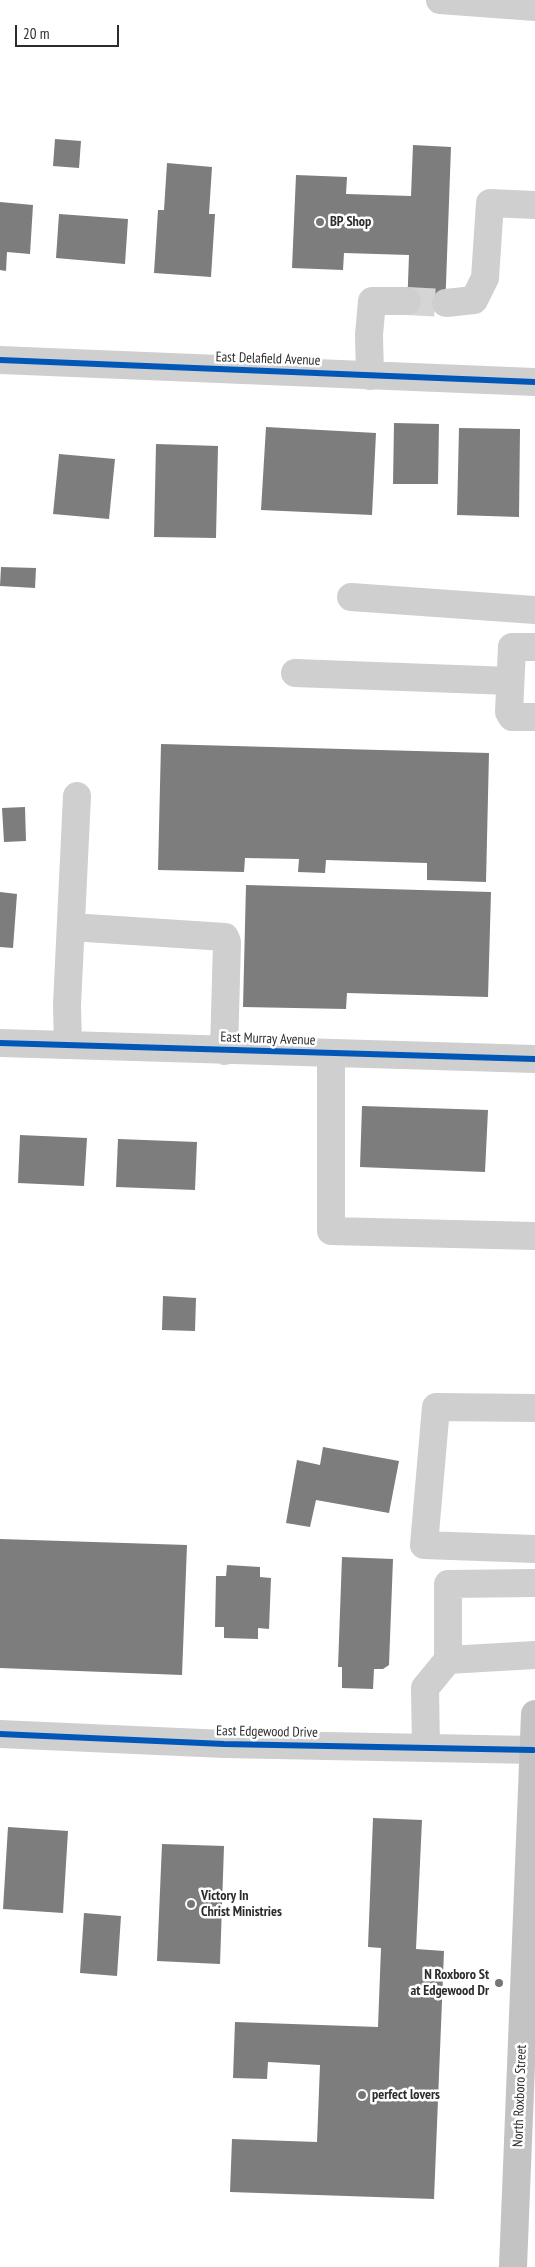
<!DOCTYPE html>
<style>
body{margin:0}
#map{position:relative;width:535px;height:2267px;overflow:hidden;background:#fff;font-family:"PT Sans Narrow",sans-serif}
canvas{display:block}
.scale{position:absolute;left:15px;top:25px;width:104px;height:22px;box-sizing:border-box;border:2px solid #2c2c2c;border-top:0;padding-left:6px;font-size:15px;line-height:18px;white-space:nowrap;color:#2c2c2c;-webkit-text-stroke:4px #fff;paint-order:stroke}
</style>
<div id="map">
<canvas width="535" height="2267"></canvas>
<div class="scale">20 m</div>
</div>
<script>
const c = document.querySelector('canvas').getContext('2d');
c.lineJoin = 'round';
function fill(path, color) {
  c.fillStyle = color;
  c.fill(path, 'evenodd');
}
function stroke(path, color, width, dash) {
  c.strokeStyle = color;
  c.lineWidth = width;
  c.lineCap = dash ? 'butt' : 'round';
  c.setLineDash(dash || []);
  c.stroke(path);
}
function write(font, color, halo, rows, align = 'center') {
  c.font = font + ' "PT Sans Narrow",sans-serif';
  c.lineWidth = 5;
  c.setLineDash([]);
  c.textBaseline = 'middle';
  c.strokeStyle = halo;
  c.fillStyle = color;
  for (const [text, x, y, turn = 0] of rows) {
    c.save();
    c.translate(x, y);
    c.rotate((+turn || 0) * Math.PI / 180);
    c.textAlign = isNaN(turn) ? turn : align;
    if (halo) c.strokeText(text, 0, 0);
    c.fillText(text, 0, 0);
    c.restore();
  }
}
fill(new Path2D(`
 M 55,139 L 81,141 L 79,168 L 53,166 Z
 M 413,145 L 451,147 L 445,311 L 407,310 L 409,255 L 344,253 L 343,270 L 292,268 L 296,175 L 347,177 L 346,194 L 411,196 Z
 M 167,163 L 212,167 L 209,214 L 215,214 L 211,277 L 154,273 L 158,210 L 164,210 Z
 M 0,202 L 33,205 L 30,254 L 7,252 L 6,271 L 0,270 Z
 M 59,214 L 128,219 L 125,264 L 56,258 Z
 M 394,423 L 439,424 L 438,484 L 393,484 Z
 M 266,427 L 376,433 L 372,515 L 261,510 Z
 M 459,428 L 520,429 L 519,517 L 457,515 Z
 M 156,444 L 218,446 L 216,538 L 154,537 Z
 M 59,454 L 115,459 L 109,519 L 53,514 Z
 M 1,567 L 36,568 L 35,588 L 0,586 Z
 M 161,744 L 489,753 L 486,882 L 427,880 L 427,863 L 326,860 L 325,873 L 298,872 L 299,859 L 245,858 L 244,872 L 158,870 Z
 M 25,807 L 26,841 L 4,842 L 2,808 Z
 M 246,885 L 491,892 L 488,997 L 347,993 L 346,1009 L 243,1007 Z
 M 0,892 L 17,894 L 13,948 L 0,947 Z
 M 362,1106 L 488,1110 L 485,1172 L 360,1167 Z
 M 20,1135 L 87,1138 L 84,1186 L 18,1183 Z
 M 118,1139 L 197,1142 L 195,1190 L 116,1187 Z
 M 163,1296 L 196,1298 L 195,1331 L 162,1330 Z
 M 323,1447 L 399,1461 L 389,1513 L 316,1500 L 310,1527 L 286,1523 L 297,1460 L 320,1465 Z
 M 0,1539 L 187,1545 L 182,1675 L 0,1668 Z
 M 342,1557 L 393,1559 L 389,1665 L 383,1669 L 374,1669 L 373,1689 L 342,1688 L 342,1667 L 338,1667 Z
 M 227,1565 L 260,1567 L 260,1577 L 271,1578 L 269,1629 L 258,1628 L 258,1639 L 224,1638 L 224,1627 L 215,1627 L 216,1576 L 226,1576 Z
 M 373,1818 L 422,1820 L 416,1949 L 444,1951 L 434,2199 L 230,2192 L 232,2139 L 317,2142 L 320,2065 L 268,2062 L 267,2079 L 233,2078 L 235,2022 L 378,2027 L 381,1948 L 368,1947 Z
 M 8,1827 L 68,1831 L 63,1913 L 3,1909 Z
 M 162,1844 L 224,1846 L 220,1964 L 157,1961 Z
 M 84,1913 L 121,1916 L 117,1976 L 80,1973 Z`), '#7d7d7d');
stroke(new Path2D(`
 M 407,301 L 446,303`), '#d5d5d5', 28, [28, 14]);
stroke(new Path2D(`
 M 440,0 L 535,7
 M 446,303 L 474,300 L 485,278 L 490,203 L 535,205
 M 0,360 L 535,382
 M 370,376 L 369,335 L 372,301 L 407,301
 M 351,597 L 535,610
 M 535,647 L 512,647 L 509,712 L 512,717 L 535,717
 M 295,673 L 510,681
 M 71,927 L 225,937 L 227,942 L 224,1051
 M 0,1043 L 535,1059
 M 68,1045 L 67,1005 L 77,796
 M 331,1054 L 331,1231 L 535,1236
 M 535,1408 L 436,1407 L 424,1545 L 535,1549
 M 448,1660 L 535,1655
 M 0,1734 L 224,1744 L 533,1750
 M 426,1748 L 425,1688 L 448,1660 L 448,1584 L 535,1583`), '#cfcfcf', 28);
stroke(new Path2D(`
 M 513,2267 L 535,1714`), '#c3c3c3', 28);
stroke(new Path2D(`
 M 0,360 L 535,382
 M 0,1043 L 535,1059
 M 0,1734 L 224,1744 L 533,1750`), '#0057b8', 6);
for (const [x, y, r, color] of [
 [320,222,5,"#767676"],
 [191,1904,5,"#767676"],
 [499,1983,5,"#767676"],
 [362,2095,5,"#767676"]
]) {
  const dot = new Path2D();
  dot.arc(x, y, r, 0, 2 * Math.PI);
  c.fillStyle = color;
  c.fill(dot);
  stroke(dot, '#fff', 2);
}
write('bold 14px', '#2c2c2c', '#fff', [
 ["BP Shop",330,222],
 ["Victory In",201,1896],
 ["Christ Ministries",201,1912],
 ["N Roxboro St",489,1975,"right"],
 ["at Edgewood Dr",489,1991,"right"],
 ["perfect lovers",372,2095]
], 'left');
write('14px', '#2c2c2c', '#fff', [
 ["East Delafield Avenue",268,359,2],
 ["East Murray Avenue",268,1039,2],
 ["East Edgewood Drive",267,1732,1],
 ["North Roxboro Street",520,2096,-88]
]);
</script>
